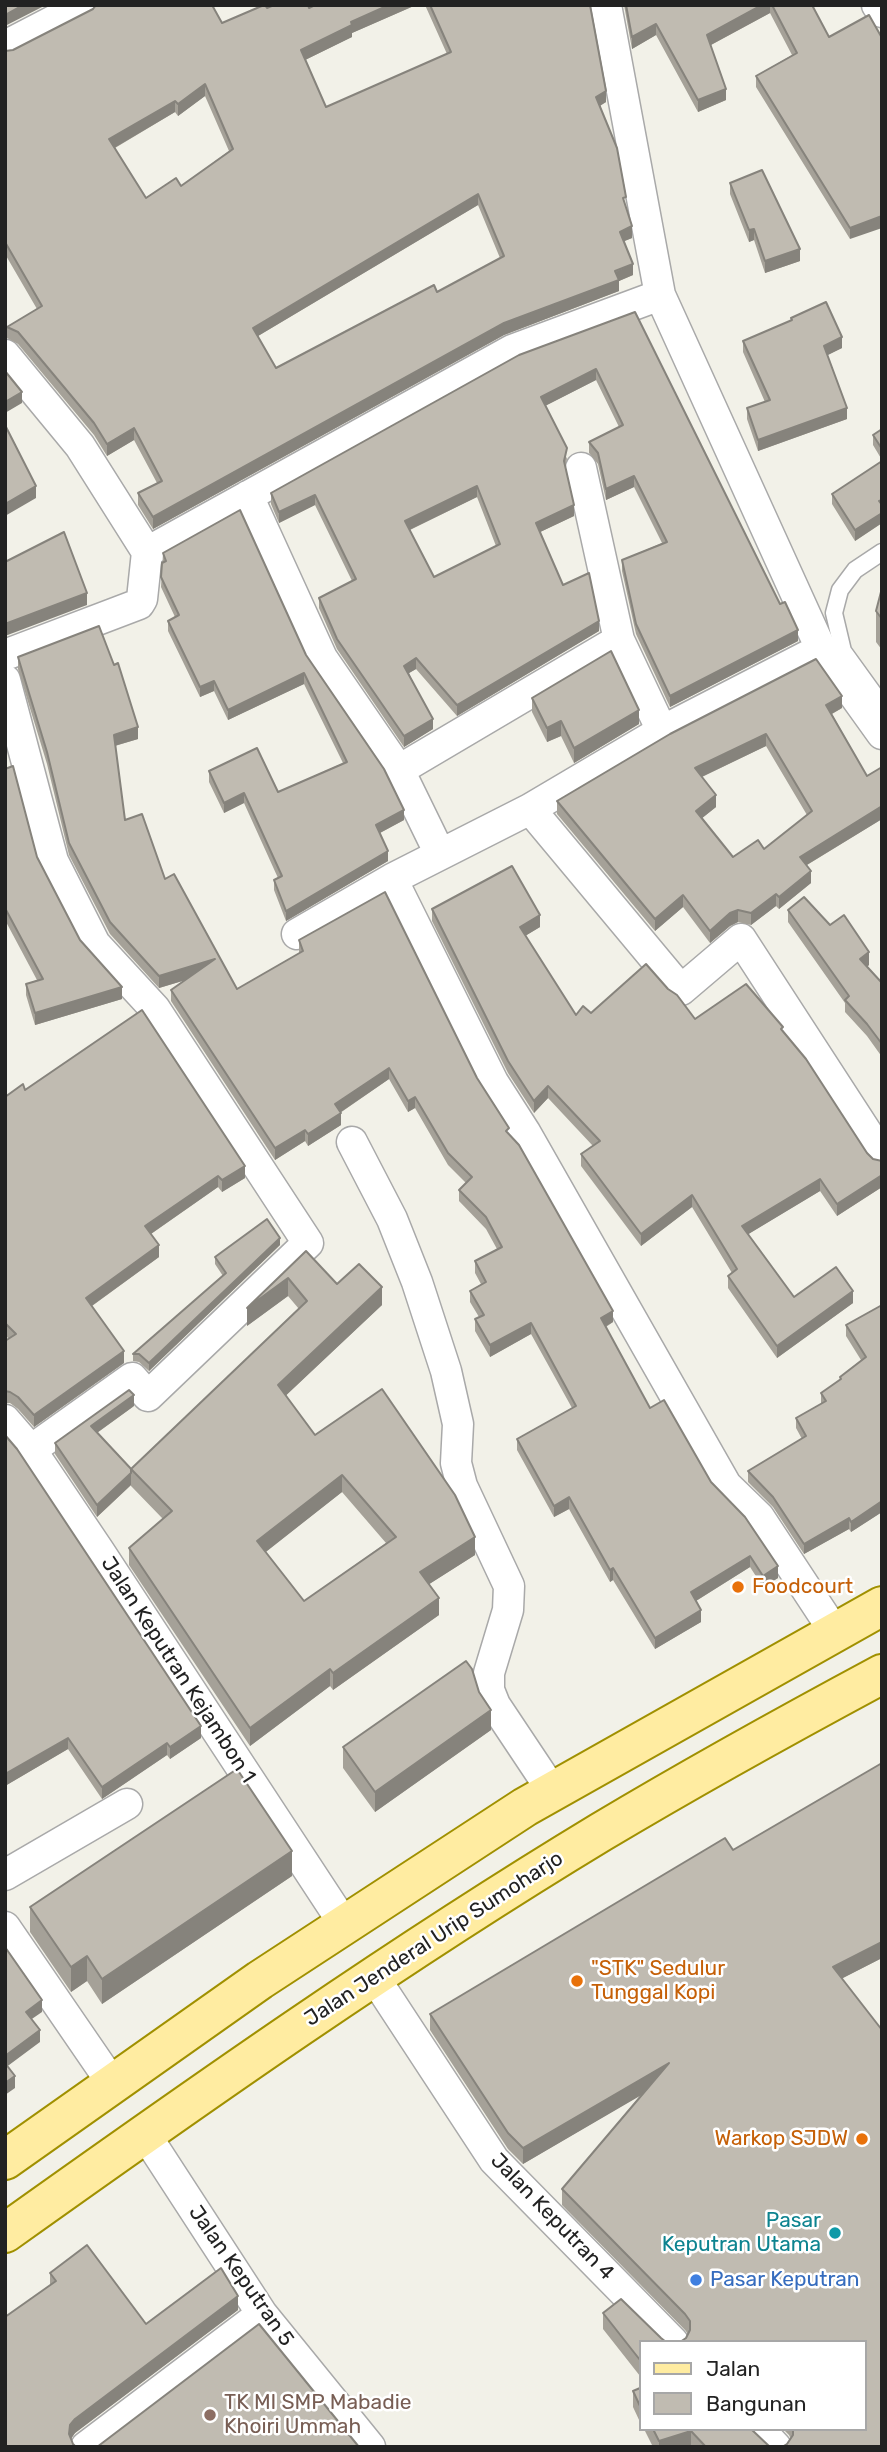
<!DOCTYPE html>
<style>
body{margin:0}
#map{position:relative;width:887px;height:2452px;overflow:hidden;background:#f2f1e8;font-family:Rubik,sans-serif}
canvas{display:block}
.frame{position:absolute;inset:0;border:7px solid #222;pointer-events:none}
.legend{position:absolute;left:639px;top:2340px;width:228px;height:91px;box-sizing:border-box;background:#fff;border:2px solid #a7a7a7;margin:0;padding:9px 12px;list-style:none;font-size:21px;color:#222}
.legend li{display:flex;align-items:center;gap:14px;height:35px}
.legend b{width:35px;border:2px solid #a7a7a7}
</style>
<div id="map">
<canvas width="887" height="2452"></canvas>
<div class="frame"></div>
<ul class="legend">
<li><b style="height:9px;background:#ffeca1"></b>Jalan</li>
<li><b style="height:19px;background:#c0bbb1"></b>Bangunan</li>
</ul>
</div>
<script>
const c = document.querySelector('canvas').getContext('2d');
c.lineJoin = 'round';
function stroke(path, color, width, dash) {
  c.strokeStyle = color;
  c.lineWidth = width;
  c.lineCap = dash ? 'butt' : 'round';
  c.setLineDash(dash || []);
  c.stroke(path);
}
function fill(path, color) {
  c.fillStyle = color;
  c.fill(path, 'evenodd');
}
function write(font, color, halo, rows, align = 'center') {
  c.font = font + ' Rubik,sans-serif';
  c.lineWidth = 5;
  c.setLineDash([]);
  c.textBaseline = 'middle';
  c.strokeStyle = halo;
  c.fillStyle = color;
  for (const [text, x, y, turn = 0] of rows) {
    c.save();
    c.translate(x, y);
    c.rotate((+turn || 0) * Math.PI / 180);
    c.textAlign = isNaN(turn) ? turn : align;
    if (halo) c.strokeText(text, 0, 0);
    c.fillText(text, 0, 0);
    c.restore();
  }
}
const lane = new Path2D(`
 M 882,552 L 855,570 L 840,590 L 834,613 L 843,651 L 882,705`);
const street = new Path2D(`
 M 606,5 L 660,295 L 821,649 L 882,734
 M 877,5 L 882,12
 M 5,46 L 84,5
 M 5,355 L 80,446 L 147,552 L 142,599 L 139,604 L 5,655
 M 581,468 L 619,640 L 662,731
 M 248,496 L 322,658 L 399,770 L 440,854
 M 147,552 L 512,350 L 660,295
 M 5,680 L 53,861 L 95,944 L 155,1009 L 308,1243 L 148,1396 L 132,1378 L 31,1450
 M 399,770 L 619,640
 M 530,809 L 681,990 L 741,939 L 882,1156
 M 392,879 L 493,1082 L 525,1132 L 726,1485 L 759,1517 L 834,1631
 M 297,934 L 392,879 L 530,809 L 662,731 L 821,649
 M 352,1142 L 392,1219 L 417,1282 L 446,1371 L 458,1424 L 456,1463 L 462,1486 L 509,1586 L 508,1610 L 489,1673 L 489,1690 L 495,1705 L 553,1792
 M 5,1420 L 31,1450 L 99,1551 L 344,1924
 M 5,1875 L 127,1804
 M 5,1927 L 112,2083
 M 374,1977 L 494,2160 L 673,2342
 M 145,2134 L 262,2314 L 370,2447
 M 759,2429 L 776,2447
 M 86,2447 L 262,2314`);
const primary = new Path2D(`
 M 5,2160 L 260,1980 L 525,1807 L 882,1606
 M 5,2233 C 200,2094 396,1956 601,1832 C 693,1777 787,1725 882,1674`);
stroke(lane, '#a9a9a9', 19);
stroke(street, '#a9a9a9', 33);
stroke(primary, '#a09000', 42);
stroke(lane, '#fff', 16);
stroke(street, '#fff', 30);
stroke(primary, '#ffeca1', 38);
fill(new Path2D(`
 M 315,5 L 416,5 L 352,33 L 352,37 L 305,60 L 326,107 L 447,54 L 425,5 L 590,5 L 606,102 L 600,106 L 626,209 L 632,238 L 624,241 L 633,275 L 619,281 L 619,291 L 504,335 L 153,529 L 138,505 L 138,493 L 157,483 L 134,440 L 107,456 L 94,435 L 18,344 L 7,338 L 7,327 L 37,309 L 5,254 L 5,51 L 222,23 L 267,8 L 309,8 ZM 205,96 L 229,151 L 181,186 L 146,198 L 115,148 L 175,112 L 178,116 ZM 478,205 L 500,258 L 437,292 L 276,368 L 258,336 Z
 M 624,5 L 812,5 L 829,37 L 869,15 L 850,239 L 756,87 L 756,76 L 792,55 L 770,13 L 711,45 L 726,100 L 698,112 L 656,35 L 632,49 Z
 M 730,183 L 800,261 L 765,273 L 754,240 L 749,242 L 730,194 Z
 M 635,312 L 798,641 L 670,707 L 636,634 L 622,571 L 622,560 L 662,543 L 634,487 L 606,500 L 598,464 L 589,453 L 589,442 L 619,427 L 596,380 L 545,406 L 567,459 L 565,466 L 574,516 L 540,532 L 563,585 L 599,631 L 457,716 L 416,669 L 409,673 L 433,729 L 404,747 L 337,649 L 319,608 L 319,598 L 352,581 L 315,505 L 279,523 L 271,504 L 271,493 ZM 477,497 L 496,546 L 434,577 L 410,530 Z
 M 791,318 L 842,348 L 827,355 L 847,419 L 758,451 L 747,419 L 747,408 L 765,402 L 743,352 L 743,341 L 791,321 Z
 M 882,429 L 882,460 L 873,445 L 873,435 Z
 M 882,461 L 882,523 L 855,541 L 832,504 L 832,494 Z
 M 163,553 L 306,655 L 404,820 L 380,833 L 388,861 L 286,921 L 274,890 L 274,880 L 278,878 L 244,803 L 224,813 L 209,782 L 209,771 L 278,792 L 343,763 L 304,684 L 228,720 L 214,691 L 200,697 L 168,631 L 168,621 L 175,617 L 161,587 Z
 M 882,588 L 882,650 L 876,642 L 876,611 Z
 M 18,657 L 138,739 L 115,746 L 125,820 L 165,879 L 237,989 L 299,953 L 299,940 L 477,1078 L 613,1322 L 606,1327 L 650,1408 L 711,1482 L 778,1578 L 763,1587 L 750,1567 L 696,1601 L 701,1622 L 655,1649 L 613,1580 L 610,1582 L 569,1509 L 554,1517 L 517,1450 L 517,1439 L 572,1408 L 531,1334 L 490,1357 L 475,1331 L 475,1319 L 479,1317 L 470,1302 L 470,1291 L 481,1284 L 475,1273 L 475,1261 L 497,1249 L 486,1229 L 459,1201 L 459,1190 L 466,1183 L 448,1165 L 415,1108 L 408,1112 L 389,1079 L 340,1113 L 341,1125 L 308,1146 L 305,1141 L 275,1160 L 171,1001 L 171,990 L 186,980 L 159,988 L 110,934 L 69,855 L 47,764 L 18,669 Z
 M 532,698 L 639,724 L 574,763 L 561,736 L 547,742 L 532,712 Z
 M 842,708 L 832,714 L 867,776 L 882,767 L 882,819 L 807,865 L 811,883 L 779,909 L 776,906 L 751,925 L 738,922 L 730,926 L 710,943 L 683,907 L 655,931 L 557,814 L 557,801 ZM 766,746 L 807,815 L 764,849 L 733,857 L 702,818 L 716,807 L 702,777 Z
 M 5,769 L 37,857 L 80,940 L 122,999 L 35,1025 L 26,995 L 26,984 L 37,980 L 5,920 Z
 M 432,909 L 540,927 L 525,936 L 576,1015 L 591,1013 L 668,989 L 695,1019 L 783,1031 L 867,1153 L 873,1159 L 882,1161 L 882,1187 L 837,1216 L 820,1191 L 748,1234 L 794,1297 L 853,1303 L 777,1358 L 728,1288 L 728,1276 L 732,1273 L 692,1207 L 641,1246 L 581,1166 L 581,1154 L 593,1146 L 548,1098 L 534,1113 L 508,1073 L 432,921 Z
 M 788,910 L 830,925 L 869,965 L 867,967 L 882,983 L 882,1057 L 867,1036 L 845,1012 L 845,1003 L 788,922 Z
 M 25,1090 L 245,1178 L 222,1192 L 218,1187 L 151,1234 L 159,1257 L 92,1306 L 124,1363 L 34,1427 L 18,1409 L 10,1403 L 5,1403 L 5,1341 L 9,1339 L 5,1335 L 5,1097 Z
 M 280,1245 L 149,1371 L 139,1362 L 133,1361 L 133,1354 L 223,1276 L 215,1264 L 215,1257 Z
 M 306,1251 L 337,1284 L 382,1305 L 286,1395 L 315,1435 L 475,1555 L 429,1584 L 439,1615 L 333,1690 L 330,1686 L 250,1746 L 129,1565 L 129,1548 L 163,1519 L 131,1486 L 131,1485 L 97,1517 L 55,1454 L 55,1443 L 134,1406 L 97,1433 L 131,1469 L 299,1309 L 288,1296 L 247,1326 ZM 342,1492 L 386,1543 L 304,1601 L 265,1552 Z
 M 882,1305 L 882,1512 L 851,1532 L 849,1529 L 804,1554 L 773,1507 L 748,1482 L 748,1471 L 802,1439 L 796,1428 L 796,1418 L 821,1404 L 821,1393 L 840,1380 L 840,1377 L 861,1360 L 846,1336 L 846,1325 Z
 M 5,1435 L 201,1738 L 170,1759 L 167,1755 L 102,1799 L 68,1749 L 5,1786 Z
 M 479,1692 L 491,1730 L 375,1812 L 343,1768 L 343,1747 Z
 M 882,1763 L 882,1958 L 841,1979 L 882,2447 L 787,2444 L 791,2439 L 789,2435 L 783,2429 L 864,2429 L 686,2338 L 688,2334 L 685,2330 L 562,2205 L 562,2189 L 642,2094 L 523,2164 L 508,2149 L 430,2030 L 430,2014 L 733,1850 Z
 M 292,1876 L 102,2004 L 87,1981 L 71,1992 L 30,1932 L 30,1907 Z
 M 50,2273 L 146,2324 L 238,2310 L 75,2433 L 71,2439 L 73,2444 L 5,2447 L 50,2285 Z
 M 603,2313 L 661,2338 L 640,2342 L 640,2376 L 603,2329 Z
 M 640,2388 L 640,2422 L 633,2407 L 633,2391 Z
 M 644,2429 L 751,2429 L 770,2447 L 653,2447 Z`), '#a5a198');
fill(new Path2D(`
 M 23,5 L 46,5 L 5,26 L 5,15 Z
 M 389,5 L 416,5 L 352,33 L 352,37 L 301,62 L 301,50 L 351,22 Z
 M 762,5 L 770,5 L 770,13 L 707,47 L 707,35 Z
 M 656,24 L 656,35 L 632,49 L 632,37 Z
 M 205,84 L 205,96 L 178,116 L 178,104 Z
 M 726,89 L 726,100 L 698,112 L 698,100 Z
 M 606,91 L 606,102 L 596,108 L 596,97 Z
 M 175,101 L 175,112 L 109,151 L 109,139 Z
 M 478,194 L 478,205 L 253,339 L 253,328 Z
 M 882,216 L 882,228 L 850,239 L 850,228 Z
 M 632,226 L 632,238 L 620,243 L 620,232 Z
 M 754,229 L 754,240 L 749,242 L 749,230 Z
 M 800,249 L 800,261 L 765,273 L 765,261 Z
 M 633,264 L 633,275 L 619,281 L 619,291 L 504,335 L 153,529 L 153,517 L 504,323 Z
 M 842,337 L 842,348 L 824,357 L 824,346 Z
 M 596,369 L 596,380 L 541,408 L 541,397 Z
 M 22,392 L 22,403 L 5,413 L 5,402 Z
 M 847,408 L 847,419 L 758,451 L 758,440 Z
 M 134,428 L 134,440 L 107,456 L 107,444 Z
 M 634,476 L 634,487 L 606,500 L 606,489 Z
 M 36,486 L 36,498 L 5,516 L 5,504 Z
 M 477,486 L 477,497 L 405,532 L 405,521 Z
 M 315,495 L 315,505 L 279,523 L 279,512 Z
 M 574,505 L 574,516 L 536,534 L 536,523 Z
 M 882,513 L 882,523 L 855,541 L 855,530 Z
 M 87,593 L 87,605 L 5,636 L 5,624 Z
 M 599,621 L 599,631 L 457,716 L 457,705 Z
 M 798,630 L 798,641 L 670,707 L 670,696 Z
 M 416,658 L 416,669 L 404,676 L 404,666 Z
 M 304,673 L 304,684 L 228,720 L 228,710 Z
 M 214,681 L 214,691 L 200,697 L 200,687 Z
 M 842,696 L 842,708 L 826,717 L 826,705 Z
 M 639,710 L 639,724 L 574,763 L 574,748 Z
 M 433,719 L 433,729 L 404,747 L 404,736 Z
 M 561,721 L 561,736 L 547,742 L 547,728 Z
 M 138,727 L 138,739 L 114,746 L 114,735 Z
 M 766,734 L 766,746 L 695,780 L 695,768 Z
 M 244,793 L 244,803 L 224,813 L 224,803 Z
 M 716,795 L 716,807 L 696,823 L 696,811 Z
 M 882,806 L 882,819 L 800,869 L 800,857 Z
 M 404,810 L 404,820 L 376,835 L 376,825 Z
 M 388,851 L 388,861 L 286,921 L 286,911 Z
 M 811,871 L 811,883 L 779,909 L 779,897 Z
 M 776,894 L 776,906 L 751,925 L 751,913 Z
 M 683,895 L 683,907 L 655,931 L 655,919 Z
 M 738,910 L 738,922 L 730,926 L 710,943 L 710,931 L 730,913 Z
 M 540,915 L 540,927 L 520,939 L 520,927 Z
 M 869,952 L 869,965 L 860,971 L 860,959 Z
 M 215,959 L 215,971 L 159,988 L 159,976 Z
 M 122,987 L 122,999 L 35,1025 L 35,1013 Z
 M 389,1068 L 389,1079 L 335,1116 L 335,1104 Z
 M 548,1086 L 548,1098 L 534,1113 L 534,1101 Z
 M 415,1097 L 415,1108 L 408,1112 L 408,1101 Z
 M 341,1113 L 341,1125 L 308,1146 L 308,1134 Z
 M 305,1130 L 305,1141 L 275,1160 L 275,1148 Z
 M 245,1166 L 245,1178 L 222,1192 L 222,1180 Z
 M 882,1175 L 882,1187 L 837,1216 L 837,1204 Z
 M 218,1176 L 218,1187 L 145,1238 L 145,1226 Z
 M 820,1179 L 820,1191 L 742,1238 L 742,1226 Z
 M 692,1195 L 692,1207 L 641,1246 L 641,1234 Z
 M 280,1238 L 280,1245 L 149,1371 L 149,1363 Z
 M 159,1245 L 159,1257 L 86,1310 L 86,1298 Z
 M 288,1278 L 288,1296 L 247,1326 L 247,1308 Z
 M 382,1287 L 382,1305 L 278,1403 L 278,1385 Z
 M 853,1291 L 853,1303 L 777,1358 L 777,1346 Z
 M 613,1311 L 613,1322 L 601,1329 L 601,1318 Z
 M 531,1323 L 531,1334 L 490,1357 L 490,1345 Z
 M 124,1351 L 124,1363 L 34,1427 L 34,1415 Z
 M 134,1395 L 134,1406 L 91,1437 L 91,1426 Z
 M 131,1473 L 131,1485 L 97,1517 L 97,1505 Z
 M 342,1475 L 342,1492 L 257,1559 L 257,1541 Z
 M 569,1497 L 569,1509 L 554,1517 L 554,1506 Z
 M 882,1501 L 882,1512 L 851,1532 L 851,1522 Z
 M 849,1518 L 849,1529 L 804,1554 L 804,1544 Z
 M 475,1537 L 475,1555 L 420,1590 L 420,1572 Z
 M 750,1556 L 750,1567 L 691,1604 L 691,1592 Z
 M 778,1566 L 778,1578 L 763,1587 L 763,1576 Z
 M 613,1568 L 613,1580 L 610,1582 L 610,1570 Z
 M 439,1598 L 439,1615 L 333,1690 L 333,1673 Z
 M 701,1610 L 701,1622 L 655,1649 L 655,1638 Z
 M 330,1669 L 330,1686 L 250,1746 L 250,1728 Z
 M 491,1710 L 491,1730 L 375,1812 L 375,1792 Z
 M 201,1726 L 201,1738 L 170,1759 L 170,1747 Z
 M 68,1738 L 68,1749 L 5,1786 L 5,1774 Z
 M 167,1743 L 167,1755 L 102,1799 L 102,1787 Z
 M 292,1851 L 292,1876 L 102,2004 L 102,1979 Z
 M 882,1942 L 882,1958 L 833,1983 L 833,1967 Z
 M 87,1956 L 87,1981 L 71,1992 L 71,1967 Z
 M 42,2000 L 42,2012 L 26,2023 L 26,2012 Z
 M 40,2030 L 40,2042 L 5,2068 L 5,2056 Z
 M 669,2063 L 669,2079 L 523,2164 L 523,2148 Z
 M 15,2076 L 15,2088 L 5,2095 L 5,2083 Z
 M 238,2296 L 238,2310 L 75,2433 L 70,2440 L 69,2434 L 70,2425 L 75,2419 Z
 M 691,2431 L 691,2447 L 659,2447 L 659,2441 Z`), '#86837c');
const building = new Path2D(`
 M 5,5 L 23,5 L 5,15 Z
 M 96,5 L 212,5 L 222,23 L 264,5 L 265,5 L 267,8 L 274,5 L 308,5 L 309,8 L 315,5 L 389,5 L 351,22 L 352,25 L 301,50 L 326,107 L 451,52 L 430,5 L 590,5 L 606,91 L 596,97 L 617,148 L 626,197 L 623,198 L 632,226 L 620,232 L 633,264 L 615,271 L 619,280 L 504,323 L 153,517 L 138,493 L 162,481 L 134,428 L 107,444 L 94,423 L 18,332 L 7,327 L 42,306 L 5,242 L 5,51 L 13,50 L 93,9 ZM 205,84 L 233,149 L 181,186 L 176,178 L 146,198 L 109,139 L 175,101 L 178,104 ZM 478,194 L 504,256 L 437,292 L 434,285 L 276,368 L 253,328 Z
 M 626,5 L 762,5 L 707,35 L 726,89 L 698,100 L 656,24 L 632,37 Z
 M 772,5 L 812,5 L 829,37 L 869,15 L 882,38 L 882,216 L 850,228 L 756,76 L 797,53 Z
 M 762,170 L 800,249 L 765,261 L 754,229 L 749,230 L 730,183 Z
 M 826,302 L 842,337 L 824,346 L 847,408 L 758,440 L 747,408 L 770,400 L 743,341 L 792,320 L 791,318 Z
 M 635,312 L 780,604 L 785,602 L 798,630 L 670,696 L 636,624 L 622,560 L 667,542 L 634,476 L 606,489 L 598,453 L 589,442 L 623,425 L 596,369 L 541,397 L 567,448 L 564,461 L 574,505 L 536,523 L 563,585 L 589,573 L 599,621 L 457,705 L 416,658 L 404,666 L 433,719 L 404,736 L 337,639 L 319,598 L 356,579 L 315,495 L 279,512 L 271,493 L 519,355 ZM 477,486 L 500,544 L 434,577 L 405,521 Z
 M 5,371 L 22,392 L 5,402 Z
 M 5,425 L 36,486 L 5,504 Z
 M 882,429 L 882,449 L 873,435 Z
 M 882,461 L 882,500 L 879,501 L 882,505 L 882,513 L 855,530 L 832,494 Z
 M 240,510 L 306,655 L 384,769 L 404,810 L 376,825 L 388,851 L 286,911 L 274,880 L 282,876 L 244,793 L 224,803 L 209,771 L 257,748 L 278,792 L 347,762 L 304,673 L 228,710 L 214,681 L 200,687 L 168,621 L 179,615 L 161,577 L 162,563 L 166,561 L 163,553 Z
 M 64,532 L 87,593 L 5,624 L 5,562 Z
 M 882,588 L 882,619 L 876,611 Z
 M 99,626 L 114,665 L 118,663 L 138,727 L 114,735 L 125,820 L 142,814 L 165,879 L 174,874 L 237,989 L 303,951 L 299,940 L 385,892 L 477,1078 L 509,1128 L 506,1131 L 519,1145 L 613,1311 L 601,1318 L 650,1408 L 664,1400 L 711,1482 L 745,1517 L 778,1566 L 763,1576 L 750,1556 L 691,1592 L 701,1610 L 655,1638 L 613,1568 L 610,1570 L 569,1497 L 554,1506 L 517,1439 L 576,1406 L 531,1323 L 490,1345 L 475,1319 L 484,1315 L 470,1291 L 486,1282 L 475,1261 L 502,1247 L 486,1217 L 459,1190 L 472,1177 L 448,1153 L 415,1097 L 408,1101 L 389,1068 L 335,1104 L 341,1113 L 308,1134 L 305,1130 L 275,1148 L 171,990 L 215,959 L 159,976 L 110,922 L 69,843 L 47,752 L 18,657 Z
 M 611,651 L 639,710 L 574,748 L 561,721 L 547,728 L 532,698 Z
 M 816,659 L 842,696 L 826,705 L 867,776 L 882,767 L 882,806 L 800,857 L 811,871 L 779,897 L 776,894 L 751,913 L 738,910 L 730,913 L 710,931 L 683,895 L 655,919 L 557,801 L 670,734 ZM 766,734 L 812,811 L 764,849 L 758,840 L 733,857 L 696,811 L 716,795 L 695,768 Z
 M 13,766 L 37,857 L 80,940 L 122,987 L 35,1013 L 26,984 L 43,979 L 5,908 L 5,769 Z
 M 512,866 L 540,915 L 520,927 L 576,1015 L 583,1006 L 591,1013 L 646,964 L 668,989 L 677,995 L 695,1019 L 746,984 L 783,1027 L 781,1029 L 806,1059 L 867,1153 L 873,1159 L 882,1161 L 882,1175 L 837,1204 L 820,1179 L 742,1226 L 794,1297 L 836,1267 L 853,1291 L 777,1346 L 728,1276 L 737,1269 L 692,1195 L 641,1234 L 581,1154 L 600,1141 L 548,1086 L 534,1101 L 508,1061 L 432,909 Z
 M 804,897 L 830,925 L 844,915 L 869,952 L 860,959 L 882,983 L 882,1044 L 867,1024 L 845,1000 L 849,996 L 788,910 Z
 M 142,1010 L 245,1166 L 222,1180 L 218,1176 L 145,1226 L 159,1245 L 86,1298 L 124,1351 L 34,1415 L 18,1397 L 10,1392 L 5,1391 L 5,1341 L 16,1334 L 5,1323 L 5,1097 L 23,1084 L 25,1090 Z
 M 267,1219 L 280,1238 L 149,1363 L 139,1354 L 133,1354 L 226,1273 L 215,1257 Z
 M 306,1251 L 337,1284 L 359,1264 L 382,1287 L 278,1385 L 315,1435 L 382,1389 L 455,1495 L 475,1537 L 420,1572 L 439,1598 L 333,1673 L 330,1669 L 250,1728 L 129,1548 L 172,1511 L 131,1469 L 307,1301 L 288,1278 L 247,1308 ZM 342,1475 L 396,1537 L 304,1601 L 257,1541 Z
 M 882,1305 L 882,1501 L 851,1522 L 849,1518 L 804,1544 L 773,1497 L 748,1471 L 806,1436 L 796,1418 L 826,1401 L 821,1393 L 841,1379 L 840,1377 L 866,1357 L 846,1325 Z
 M 129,1390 L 134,1395 L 91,1426 L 133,1471 L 131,1469 L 131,1473 L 97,1505 L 55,1443 Z
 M 5,1435 L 17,1449 L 201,1726 L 170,1747 L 167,1743 L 102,1787 L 68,1738 L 5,1774 Z
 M 466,1661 L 472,1669 L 479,1692 L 491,1710 L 375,1792 L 343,1747 Z
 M 882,1763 L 882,1942 L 833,1967 L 882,2030 L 882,2447 L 782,2447 L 787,2444 L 793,2435 L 793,2429 L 864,2429 L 864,2342 L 680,2342 L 686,2338 L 690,2330 L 690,2321 L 685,2314 L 562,2189 L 669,2063 L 523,2148 L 508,2133 L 430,2014 L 725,1838 L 733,1850 Z
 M 237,1769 L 292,1851 L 102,1979 L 87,1956 L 71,1967 L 30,1907 Z
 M 5,1947 L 42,2000 L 26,2012 L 40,2030 L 5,2056 Z
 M 5,2063 L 15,2076 L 5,2083 Z
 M 87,2245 L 146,2324 L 221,2268 L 238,2296 L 75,2419 L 70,2425 L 69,2434 L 73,2444 L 76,2447 L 5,2447 L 5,2317 L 56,2281 L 50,2273 Z
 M 621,2299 L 661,2338 L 666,2342 L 640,2342 L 640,2360 L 603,2313 Z
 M 259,2324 L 359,2447 L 96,2447 L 97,2447 Z
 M 640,2388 L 640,2406 L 633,2391 Z
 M 653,2429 L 751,2429 L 770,2447 L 706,2447 L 691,2431 L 659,2441 Z`);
fill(building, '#c0bbb1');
stroke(building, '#86837c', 2);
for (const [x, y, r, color] of [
 [738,1587,7,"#e8710a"],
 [577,1981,7,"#e8710a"],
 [862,2139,7,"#e8710a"],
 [835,2233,7,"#0f9aa8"],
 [696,2280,7,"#3f7fe0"],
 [210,2415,7,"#8d6e63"]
]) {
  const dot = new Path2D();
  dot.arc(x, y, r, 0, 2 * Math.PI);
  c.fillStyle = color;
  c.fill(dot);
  stroke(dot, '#fff', 2.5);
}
write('21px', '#c56008', '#fff', [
 ["Foodcourt",752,1587],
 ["\"STK\" Sedulur",591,1969],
 ["Tunggal Kopi",591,1993],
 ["Warkop SJDW",848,2139,"right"]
], 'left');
write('21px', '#222', '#fff', [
 ["Jalan Keputran Kejambon 1",178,1670,57],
 ["Jalan Jenderal Urip Sumoharjo",434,1939,-33],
 ["Jalan Keputran 4",552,2217,46],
 ["Jalan Keputran 5",241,2276,55]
]);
write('21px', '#0d838f', '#fff', [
 ["Pasar",821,2221],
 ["Keputran Utama",821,2245]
], 'right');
write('21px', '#366cbe', '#fff', [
 ["Pasar Keputran",710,2280]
], 'left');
write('21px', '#785e54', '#fff', [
 ["TK MI SMP Mabadie",224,2403],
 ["Khoiri Ummah",224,2427]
], 'left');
</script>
